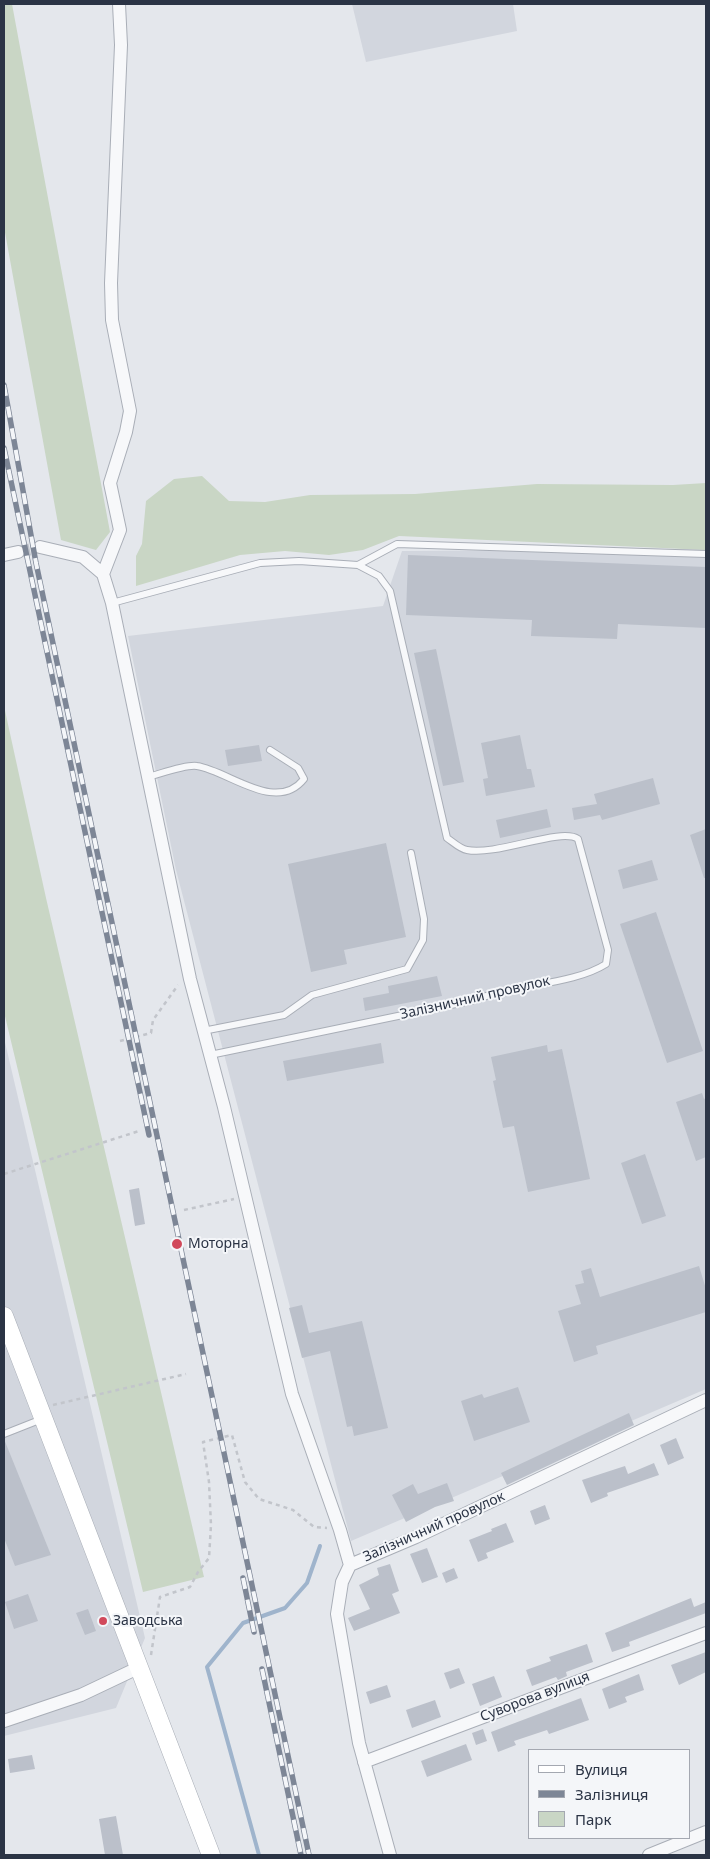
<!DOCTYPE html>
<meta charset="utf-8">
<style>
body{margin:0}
#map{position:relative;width:710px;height:1859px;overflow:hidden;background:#e4e7ec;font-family:"Noto Sans",sans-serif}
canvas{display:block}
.frame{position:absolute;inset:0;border:5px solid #2b3445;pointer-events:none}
.legend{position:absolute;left:528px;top:1749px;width:162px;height:90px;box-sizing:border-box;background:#f4f6f9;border:1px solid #a4a8b1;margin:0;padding:6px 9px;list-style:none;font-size:15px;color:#2b3445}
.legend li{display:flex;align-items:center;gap:10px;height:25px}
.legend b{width:25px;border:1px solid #a4a8b1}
</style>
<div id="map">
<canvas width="710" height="1859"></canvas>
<div class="frame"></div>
<ul class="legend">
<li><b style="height:6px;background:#fff"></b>Вулиця</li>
<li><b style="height:6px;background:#7d8696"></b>Залізниця</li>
<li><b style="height:14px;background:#c9d6c5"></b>Парк</li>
</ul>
</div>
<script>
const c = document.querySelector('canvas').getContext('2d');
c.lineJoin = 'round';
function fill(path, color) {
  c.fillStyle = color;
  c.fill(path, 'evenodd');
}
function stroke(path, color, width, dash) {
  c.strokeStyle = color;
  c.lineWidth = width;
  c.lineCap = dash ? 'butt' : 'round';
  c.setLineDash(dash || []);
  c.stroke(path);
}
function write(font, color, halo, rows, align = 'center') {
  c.font = font + ' "Noto Sans",sans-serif';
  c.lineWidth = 4;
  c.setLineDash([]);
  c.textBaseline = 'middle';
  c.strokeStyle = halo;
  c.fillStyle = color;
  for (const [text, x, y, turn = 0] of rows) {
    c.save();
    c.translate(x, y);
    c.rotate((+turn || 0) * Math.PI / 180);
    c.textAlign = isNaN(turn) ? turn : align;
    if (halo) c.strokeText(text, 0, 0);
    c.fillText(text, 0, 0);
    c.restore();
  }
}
fill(new Path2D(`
 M 352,4 L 513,4 L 517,31 L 366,62 Z
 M 706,549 L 706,1389 L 351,1541 L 176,870 L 128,636 L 383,606 L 402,551 Z
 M 4,1038 L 145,1638 L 116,1708 L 4,1736 Z`), '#d2d6de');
fill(new Path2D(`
 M 4,4 L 12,4 L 110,532 L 96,550 L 61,540 L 4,227 Z
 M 202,476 L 229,501 L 265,502 L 310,495 L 415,494 L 537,484 L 673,485 L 706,483 L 706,550 L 399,536 L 363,550 L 329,555 L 285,551 L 240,555 L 136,586 L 136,556 L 142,544 L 146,501 L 174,479 Z
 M 4,706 L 46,898 L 204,1577 L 143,1592 L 4,1012 Z`), '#c9d6c5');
stroke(new Path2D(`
 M 259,1855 L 207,1667 L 243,1623 L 285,1608 L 307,1583 L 320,1546`), '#9fb4cc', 4);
fill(new Path2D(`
 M 408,555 L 706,567 L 706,628 L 618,624 L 617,639 L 531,636 L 532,620 L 406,615 Z
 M 436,649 L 464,782 L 443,786 L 414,653 Z
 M 520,735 L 527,769 L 531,769 L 535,787 L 486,796 L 483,779 L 488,778 L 481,743 Z
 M 259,745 L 262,761 L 228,766 L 225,750 Z
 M 653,778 L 660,804 L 602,820 L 600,815 L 574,820 L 572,808 L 597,804 L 594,794 Z
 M 547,809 L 551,827 L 500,838 L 496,820 Z
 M 706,829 L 706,878 L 704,878 L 690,835 Z
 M 386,843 L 406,937 L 344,950 L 347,964 L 311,972 L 288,864 Z
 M 652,860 L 658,880 L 623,889 L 618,870 Z
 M 656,912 L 703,1051 L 667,1063 L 620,924 Z
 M 437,976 L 442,996 L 365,1011 L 363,998 L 389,993 L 388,986 Z
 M 381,1043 L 384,1063 L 287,1081 L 283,1061 Z
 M 547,1045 L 548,1052 L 562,1049 L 590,1179 L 528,1192 L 514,1126 L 503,1128 L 493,1081 L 496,1080 L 491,1057 Z
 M 702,1093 L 704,1099 L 706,1098 L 706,1157 L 696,1161 L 676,1102 Z
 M 645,1154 L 666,1216 L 642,1224 L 621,1163 Z
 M 139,1188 L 145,1224 L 135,1226 L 129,1190 Z
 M 699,1266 L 706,1289 L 706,1312 L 596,1346 L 598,1354 L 574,1362 L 558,1311 L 581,1304 L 575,1285 L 584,1283 L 581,1271 L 591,1268 L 600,1297 Z
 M 302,1305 L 309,1333 L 362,1321 L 388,1428 L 354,1436 L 352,1426 L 347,1427 L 330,1351 L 302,1358 L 289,1308 Z
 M 518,1387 L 530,1422 L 474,1441 L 461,1401 L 482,1394 L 484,1398 Z
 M 629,1413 L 634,1425 L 507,1485 L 501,1473 Z
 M 676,1438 L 684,1458 L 668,1465 L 660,1445 Z
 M 4,1439 L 51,1555 L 15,1566 L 4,1538 Z
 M 654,1463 L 659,1475 L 607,1493 L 608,1496 L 591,1503 L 582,1480 L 625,1466 L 628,1474 Z
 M 447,1483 L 454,1501 L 435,1507 L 406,1522 L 392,1495 L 413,1484 L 418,1494 Z
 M 545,1505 L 550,1519 L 535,1525 L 530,1511 Z
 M 506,1523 L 514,1542 L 486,1553 L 488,1558 L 478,1562 L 469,1540 L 492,1531 L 491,1529 Z
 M 427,1548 L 438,1577 L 422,1583 L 410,1554 Z
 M 390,1564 L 399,1591 L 392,1594 L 400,1613 L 354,1631 L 348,1618 L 370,1609 L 359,1585 L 379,1575 L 377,1568 Z
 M 454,1568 L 458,1578 L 446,1583 L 442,1573 Z
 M 28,1594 L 38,1621 L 14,1629 L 5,1602 Z
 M 691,1598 L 694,1607 L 706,1602 L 706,1613 L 629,1642 L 630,1646 L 612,1652 L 605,1633 Z
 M 88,1609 L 96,1631 L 85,1635 L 76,1613 Z
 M 587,1644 L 593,1662 L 566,1672 L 567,1676 L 558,1680 L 556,1677 L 532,1686 L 526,1670 L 551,1661 L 549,1657 Z
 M 706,1652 L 706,1672 L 679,1685 L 671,1665 Z
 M 459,1668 L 465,1683 L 450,1689 L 444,1673 Z
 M 639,1674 L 644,1690 L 625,1697 L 627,1702 L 609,1709 L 602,1689 Z
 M 494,1676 L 502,1697 L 480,1706 L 472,1684 Z
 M 387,1685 L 391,1697 L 370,1704 L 366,1692 Z
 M 581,1698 L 589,1720 L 549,1734 L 547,1730 L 514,1741 L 516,1745 L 498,1752 L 491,1732 Z
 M 435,1700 L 441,1717 L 412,1728 L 406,1710 Z
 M 483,1729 L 487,1741 L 476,1745 L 472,1733 Z
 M 466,1744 L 472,1760 L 427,1777 L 421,1761 Z
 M 32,1755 L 35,1769 L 10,1773 L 8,1759 Z
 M 116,1816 L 123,1855 L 105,1855 L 99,1819 Z`), '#bbc0ca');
stroke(new Path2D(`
 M 18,552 L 40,547`), '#bfc3cb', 12, [12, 6]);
const lane = new Path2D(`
 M 112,603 L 260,563 L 299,561 L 358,565 L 397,544 L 706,554
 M 148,777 C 160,774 186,764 197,766 C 229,771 276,814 304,779 L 298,768 L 270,750
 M 203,1031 L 284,1015 L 312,995 L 407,969 L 423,940 L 424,919 L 411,853
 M 210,1055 L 475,1000 C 514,984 573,985 606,964 L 608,950 L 578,839 C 561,827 497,856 467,850 C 460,849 453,842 447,838 L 390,591 L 379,576 L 358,565
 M 4,1434 L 42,1419`);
const street = new Path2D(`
 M 40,547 L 83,557 L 103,574 L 112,603 L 190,979 L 224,1107 L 292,1394 L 340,1530 L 350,1565
 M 4,555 L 18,552
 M 103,574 L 120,530 L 110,483 L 126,432 L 130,411 L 112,320 L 111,283 L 121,45 L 119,4
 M 4,1721 L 81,1695 L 140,1667
 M 364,1762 L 706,1633
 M 390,1855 L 359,1743 L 337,1614 L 342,1582 L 350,1565 L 416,1537 L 706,1400
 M 649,1855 L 706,1832`);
const secondary = new Path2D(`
 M 4,1316 L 211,1855`);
stroke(lane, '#a9aeb7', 8);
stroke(street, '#a9aeb7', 14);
stroke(secondary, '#a9aeb7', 19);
stroke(new Path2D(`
 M 120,1041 L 151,1033 L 153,1020 L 178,985
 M 4,1174 L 139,1131
 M 184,1210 L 234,1199
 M 53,1405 L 186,1374
 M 151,1655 L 160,1597 L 190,1587 L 198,1572 L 209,1558 L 211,1525 L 209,1482 L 203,1442 L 232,1435 L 245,1482 L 259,1499 L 293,1510 L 314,1527 L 327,1528`), '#c2c5cb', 2.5, [4, 4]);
stroke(lane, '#f7f8fa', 6);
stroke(street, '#f7f8fa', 12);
stroke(secondary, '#fff', 18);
const rail = new Path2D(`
 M 4,385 L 36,563 L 309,1855
 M 4,448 L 149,1135
 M 243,1578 L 254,1632
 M 262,1669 L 301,1855`);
stroke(rail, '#7d8696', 5.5);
stroke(rail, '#f4f6f9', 4, [11]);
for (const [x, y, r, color] of [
 [177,1244,6,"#d1495b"],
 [103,1621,5,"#d1495b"]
]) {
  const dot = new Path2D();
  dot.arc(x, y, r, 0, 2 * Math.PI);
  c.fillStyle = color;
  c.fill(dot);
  stroke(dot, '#f4f6f9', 2);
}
write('14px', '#2b3445', '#f4f6f9', [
 ["Залізничний провулок",475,998,-13],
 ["Залізничний провулок",434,1527,-24],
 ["Суворова вулиця",535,1697,-21]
]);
write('14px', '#2b3445', '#f4f6f9', [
 ["Моторна",188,1244],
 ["Заводська",113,1621]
], 'left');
</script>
